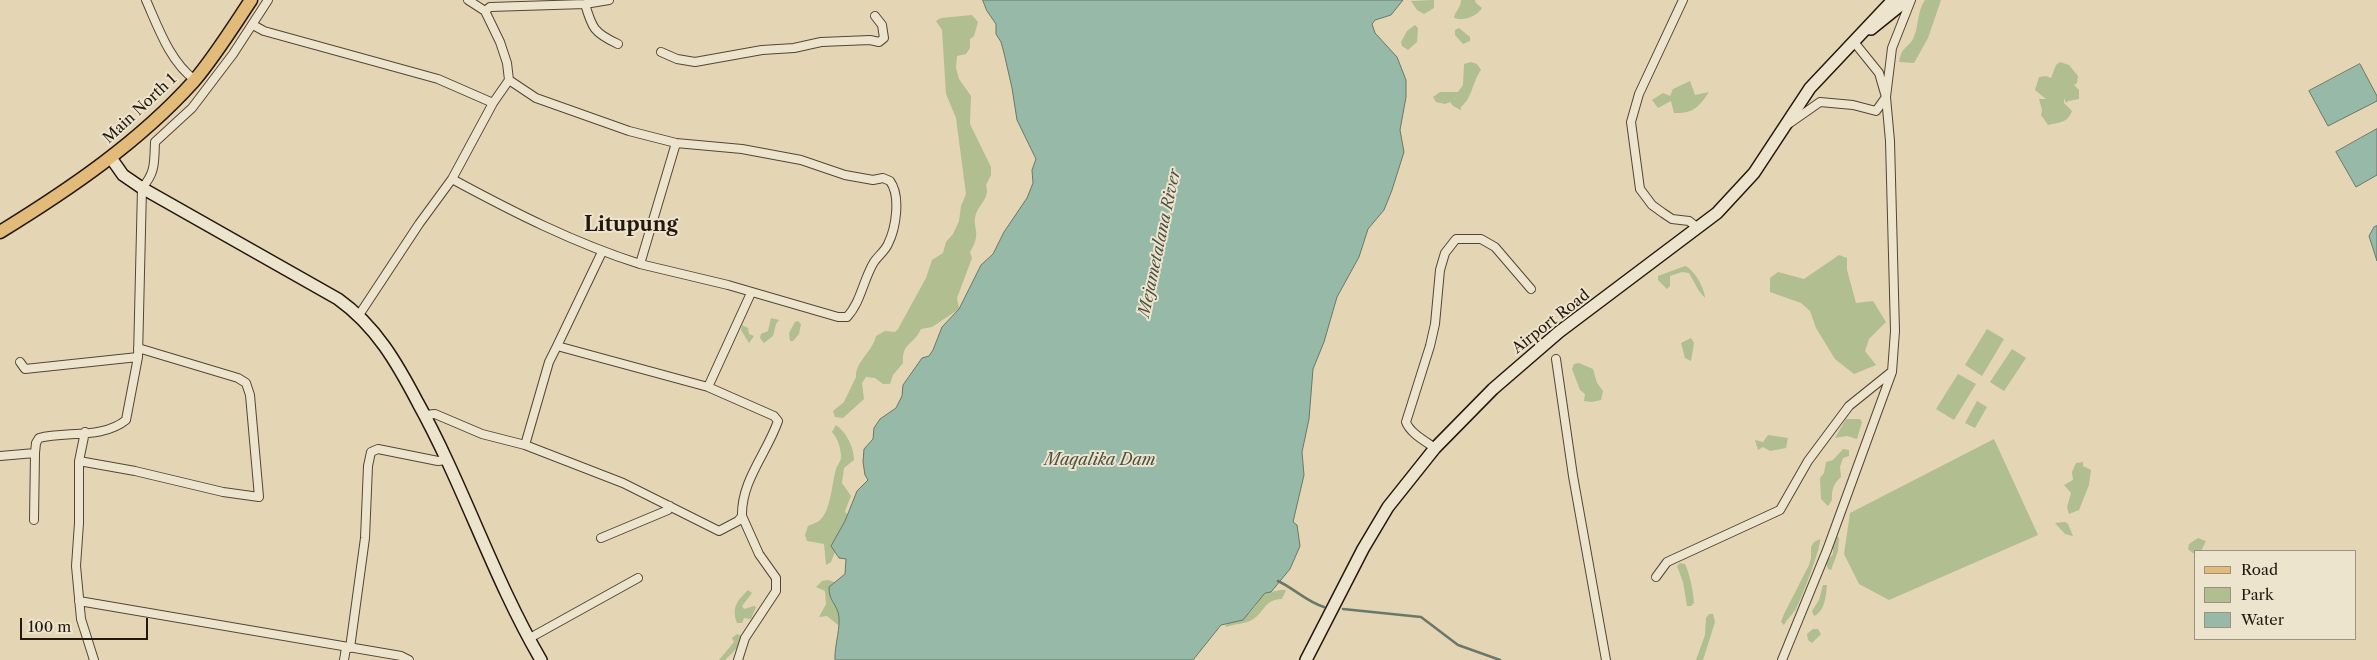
<!DOCTYPE html>
<style>
body{margin:0}
#map{position:relative;width:2377px;height:660px;overflow:hidden;background:#e4d5b4;font-family:"Libre Caslon Text",serif}
canvas{display:block}
.legend{position:absolute;left:2194px;top:550px;width:162px;height:90px;box-sizing:border-box;background:#ede4ce;border:1px solid #9d9280;margin:0;padding:6px 9px;list-style:none;font-size:15px;color:#24170c}
.legend li{display:flex;align-items:center;gap:10px;height:25px}
.legend b{width:25px;border:1px solid #9d9280}
.scale{position:absolute;left:20px;top:618px;width:128px;height:22px;box-sizing:border-box;border:2px solid #24170c;border-top:0;padding-left:6px;font-size:15px;line-height:18px;white-space:nowrap;color:#24170c;-webkit-text-stroke:4px #ede4ce;paint-order:stroke}
</style>
<div id="map">
<canvas width="2377" height="660"></canvas>
<ul class="legend">
<li><b style="height:6px;background:#e2ba7a"></b>Road</li>
<li><b style="height:14px;background:#b0be90"></b>Park</li>
<li><b style="height:14px;background:#97b9a7"></b>Water</li>
</ul>
<div class="scale">100 m</div>
</div>
<script>
const c = document.querySelector('canvas').getContext('2d');
c.lineJoin = 'round';
function fill(path, color) {
  c.fillStyle = color;
  c.fill(path, 'evenodd');
}
function stroke(path, color, width, dash) {
  c.strokeStyle = color;
  c.lineWidth = width;
  c.lineCap = dash ? 'butt' : 'round';
  c.setLineDash(dash || []);
  c.stroke(path);
}
function write(font, color, halo, rows, align = 'center') {
  c.font = font + ' "Libre Caslon Text",serif';
  c.lineWidth = 4;
  c.setLineDash([]);
  c.textBaseline = 'middle';
  c.strokeStyle = halo;
  c.fillStyle = color;
  for (const [text, x, y, turn = 0] of rows) {
    c.save();
    c.translate(x, y);
    c.rotate((+turn || 0) * Math.PI / 180);
    c.textAlign = isNaN(turn) ? turn : align;
    if (halo) c.strokeText(text, 0, 0);
    c.fillText(text, 0, 0);
    c.restore();
  }
}
fill(new Path2D(`
 M 1434,0 L 1434,8 L 1424,14 L 1417,10 L 1411,1 Z
 M 1461,0 L 1475,0 L 1476,3 L 1482,8 C 1476,17 1465,21 1454,18 C 1455,11 1461,8 1461,0 Z
 M 1925,0 L 1941,0 L 1928,38 L 1914,63 L 1899,62 C 1902,46 1906,50 1913,39 C 1919,27 1917,11 1925,0 Z
 M 972,15 L 978,22 L 974,36 L 970,39 L 970,48 L 966,54 L 957,56 L 956,68 L 959,79 L 971,96 L 970,124 L 991,167 L 991,175 L 986,185 C 990,198 980,203 976,214 C 971,228 983,231 970,252 L 972,258 L 957,298 L 959,309 L 932,327 L 921,329 C 913,346 902,342 903,363 L 893,375 L 890,384 L 883,384 L 875,378 L 866,377 L 862,383 L 864,399 L 843,418 L 835,417 L 833,411 L 844,402 L 856,377 C 855,362 873,351 876,336 L 885,331 L 895,332 L 898,329 L 926,278 L 932,260 L 943,253 L 946,242 L 953,234 L 959,221 L 961,206 L 966,194 L 956,118 L 946,94 L 942,30 L 936,21 L 941,18 Z
 M 1415,25 L 1418,28 L 1417,42 L 1408,50 L 1402,46 L 1401,42 L 1407,31 Z
 M 1459,28 L 1470,37 L 1470,41 L 1463,44 L 1455,35 L 1455,30 Z
 M 1471,62 L 1477,64 L 1481,70 C 1472,82 1473,97 1461,107 L 1461,110 L 1453,106 L 1450,102 L 1445,104 L 1436,102 L 1433,97 L 1440,92 L 1458,92 L 1463,85 L 1464,64 Z
 M 2060,62 L 2069,65 L 2078,76 L 2077,83 L 2074,85 L 2079,90 L 2079,99 L 2068,101 L 2066,103 L 2064,98 L 2064,103 L 2072,111 C 2067,124 2059,122 2048,125 L 2041,115 L 2042,110 L 2039,99 L 2046,99 L 2035,90 L 2039,77 L 2046,76 L 2051,78 L 2056,65 Z
 M 1690,81 L 1695,95 L 1709,92 C 1699,107 1693,114 1674,113 L 1671,101 L 1658,108 L 1652,100 L 1663,93 L 1670,96 L 1673,89 Z
 M 1839,255 L 1847,258 L 1847,270 L 1856,303 L 1873,301 L 1886,322 L 1869,339 L 1865,351 L 1876,365 L 1854,374 L 1835,359 L 1816,328 L 1810,311 L 1801,303 L 1770,292 L 1770,278 L 1778,272 L 1804,279 Z
 M 1685,266 C 1694,269 1705,289 1705,298 L 1699,291 L 1689,273 L 1682,272 L 1670,276 L 1670,286 L 1667,289 L 1658,280 L 1658,276 Z
 M 771,318 L 779,320 L 776,324 L 773,336 L 764,343 L 760,338 L 761,334 L 768,331 Z
 M 798,321 L 801,324 L 799,334 L 793,341 L 790,341 L 789,333 L 795,322 Z
 M 742,325 L 748,328 L 749,334 L 754,336 L 749,343 L 741,330 Z
 M 1987,329 L 2004,339 L 1982,376 L 1965,365 Z
 M 1691,338 L 1694,343 L 1691,361 L 1685,358 L 1681,343 Z
 M 2012,349 L 2026,358 L 2004,391 L 1990,382 Z
 M 1579,363 L 1593,369 L 1597,383 L 1603,391 L 1601,400 L 1592,402 L 1584,401 L 1585,394 L 1580,390 L 1572,369 L 1574,364 Z
 M 1958,374 L 1976,384 L 1954,420 L 1936,409 Z
 M 1977,401 L 1987,407 L 1975,428 L 1965,423 Z
 M 1846,419 L 1860,419 L 1862,422 L 1857,439 L 1847,436 L 1835,438 Z
 M 836,425 C 846,432 854,447 854,460 L 844,468 L 842,483 L 851,496 L 845,511 L 849,518 L 831,562 L 826,565 L 824,544 L 807,541 L 805,535 L 808,526 C 812,524 816,523 819,521 C 831,512 832,482 836,469 C 838,464 840,462 841,458 C 841,448 838,439 832,432 Z
 M 1768,435 L 1788,438 L 1786,448 L 1770,451 L 1763,447 L 1758,450 L 1755,440 L 1763,442 Z
 M 1994,439 L 2038,535 L 1889,600 L 1859,584 L 1844,554 L 1850,513 Z
 M 1843,449 L 1849,450 L 1849,456 L 1843,458 L 1840,467 L 1841,477 C 1834,483 1831,490 1832,500 L 1828,506 L 1821,499 L 1820,478 L 1824,473 L 1826,462 L 1833,460 Z
 M 2083,462 L 2083,466 L 2091,470 L 2089,485 L 2079,510 L 2069,514 L 2067,507 L 2071,493 L 2064,485 L 2073,480 L 2072,472 L 2076,463 Z
 M 2065,522 L 2068,524 L 2073,536 L 2065,534 L 2055,523 Z
 M 1837,536 L 1839,538 L 1838,551 L 1831,570 L 1828,569 L 1826,562 L 1833,554 L 1833,540 Z
 M 2198,538 L 2206,541 L 2201,551 L 2196,551 L 2194,554 L 2188,549 L 2189,544 Z
 M 1820,539 C 1822,545 1801,600 1796,609 C 1792,615 1787,619 1784,625 L 1781,622 L 1784,614 L 1809,565 L 1811,558 L 1811,547 L 1814,542 Z
 M 1680,563 L 1685,564 C 1690,575 1693,591 1694,603 L 1691,606 L 1687,606 L 1683,582 L 1677,566 Z
 M 828,580 L 834,582 L 833,596 L 845,610 L 838,625 L 827,616 L 819,617 L 826,604 L 825,591 L 816,587 L 822,581 Z
 M 1823,585 L 1827,585 C 1826,596 1825,611 1814,616 L 1812,611 L 1819,600 Z
 M 748,590 L 752,593 L 742,606 L 744,609 L 754,606 L 756,607 L 751,619 L 744,618 L 742,623 L 737,623 C 731,607 738,600 748,590 Z
 M 1280,590 L 1286,590 L 1282,599 C 1263,599 1265,614 1250,621 C 1243,624 1234,624 1226,627 L 1225,625 C 1244,616 1252,616 1262,594 Z
 M 1709,614 L 1713,614 L 1715,622 L 1703,660 L 1696,660 L 1705,635 L 1706,618 Z
 M 1813,629 L 1818,629 L 1821,634 L 1812,643 L 1808,640 L 1807,634 Z
 M 737,634 L 743,637 L 741,644 L 725,660 L 719,660 L 734,642 L 732,638 Z`), '#b0be90');
const water = new Path2D(`
 M 983,0 L 1403,0 L 1391,15 L 1375,20 L 1372,24 L 1375,33 L 1397,57 L 1406,80 L 1406,97 L 1400,130 L 1404,152 L 1392,190 L 1384,210 L 1368,229 L 1359,257 L 1337,297 L 1324,342 L 1313,369 L 1309,419 L 1302,452 L 1304,475 L 1293,522 L 1297,525 L 1300,546 L 1290,569 L 1271,592 L 1265,593 L 1243,620 L 1221,625 L 1193,660 L 835,660 C 834,646 842,625 838,612 C 834,601 829,600 829,587 L 845,574 L 846,559 L 839,558 L 831,546 L 845,521 L 857,491 L 868,480 L 865,475 L 863,462 L 864,449 L 873,439 L 874,428 L 880,419 L 896,408 L 902,396 L 903,385 L 922,358 L 929,356 L 933,350 L 942,327 L 959,309 L 981,265 L 993,254 L 1004,232 L 1027,198 L 1033,183 L 1032,170 L 1036,159 L 1017,120 L 1012,88 L 1004,53 L 1001,42 L 996,34 L 996,24 L 987,11 Z
 M 2360,64 L 2377,96 L 2377,101 L 2328,126 L 2309,91 Z
 M 2377,129 L 2377,175 L 2356,187 L 2336,152 Z
 M 2377,226 L 2377,261 L 2369,236 L 2374,227 Z`);
fill(water, '#97b9a7');
stroke(water, '#697869', 1);
stroke(new Path2D(`
 M 1278,581 C 1295,589 1307,602 1324,607
 M 1343,609 L 1421,617 L 1458,645 L 1500,660`), '#697869', 2.5);
const street = new Path2D(`
 M 146,0 C 158,27 170,62 195,80
 M 468,0 L 485,11 L 500,42 L 507,63 L 509,80 L 493,103 L 452,179 C 513,212 574,243 640,264 L 676,143
 M 1683,0 L 1639,94 L 1631,122 L 1640,189 L 1652,205 L 1663,213 L 1672,219 L 1689,221 L 1698,228
 M 585,4 C 592,28 594,33 618,44
 M 485,11 L 490,7 L 585,4 L 609,0
 M 253,25 L 264,31 L 438,79 L 493,103
 M 661,52 L 677,59 L 695,62 L 762,50 L 794,48 L 821,42 L 870,40 L 879,42 L 884,38 L 882,25 L 875,16
 M 509,80 L 536,98 L 629,131 L 676,143 L 742,149 L 801,160 L 845,175 L 873,180 L 883,178 L 890,181 C 901,196 896,228 888,244 C 885,251 878,256 874,262 C 863,280 861,302 847,317 L 838,317 L 728,285 L 640,264
 M 1790,123 L 1820,102 L 1853,105 L 1876,111 L 1886,97 L 1892,48 L 1911,0
 M 602,252 L 557,346 L 708,387 L 751,293
 M 359,315 L 419,224 L 452,179
 M 557,346 L 549,362 L 525,445 L 623,483 L 719,531 L 738,521 L 742,516 C 741,481 767,453 778,421 L 774,416 L 708,387
 M 1556,359 L 1573,476 L 1606,660
 M 20,362 L 25,369 L 138,357
 M 425,415 L 435,414 L 482,434 L 525,445
 M 85,432 L 79,461 L 79,523 L 76,566 L 81,619 L 94,660
 M 1435,448 C 1425,441 1410,433 1406,422 L 1430,346 L 1435,324 L 1440,270 L 1445,253 L 1456,239 L 1481,239 L 1495,247 L 1531,289
 M 0,456 L 35,453
 M 79,461 L 135,471 L 223,492 L 259,497 L 250,395 L 246,383 L 238,378 L 138,348
 M 34,520 L 35,453 L 36,443 L 39,438 C 66,431 103,439 126,420 L 138,357 L 142,188 C 156,172 154,162 155,142 L 192,108 L 233,54 L 268,0
 M 601,538 L 668,510 L 670,506
 M 1656,577 L 1667,562 L 1780,510 L 1808,461 L 1849,406 L 1890,373
 M 79,601 L 401,656 L 409,660
 M 528,639 L 638,578
 M 350,648 L 365,538 L 368,466 L 371,452 L 378,449 L 438,461 L 447,460
 M 344,660 L 346,648
 M 738,660 L 745,638 L 776,591 L 776,578 L 759,554 L 742,516
 M 1782,660 L 1827,550 L 1892,372 L 1895,331 L 1890,141 L 1886,97 L 1879,73 L 1854,42`);
const secondary = new Path2D(`
 M 1871,29 L 1907,0
 M 111,158 L 123,175 L 142,188 L 338,299 C 376,326 397,363 418,403 C 464,486 493,578 541,660
 M 1306,660 L 1363,549 L 1388,507 L 1435,448 L 1493,389 L 1559,332 L 1717,213 L 1754,173 L 1810,88 L 1893,0`);
const primary = new Path2D(`
 M 0,232 C 70,189 139,142 194,81 C 215,56 233,27 251,0`);
stroke(street, '#544636', 10);
stroke(secondary, '#24170c', 14);
stroke(primary, '#24170c', 15);
stroke(street, '#ede4ce', 8);
stroke(secondary, '#ede4ce', 11);
stroke(primary, '#e2ba7a', 12);
write('15px', '#24170c', '#ede4ce', [
 ["Main North 1",140,109,-43],
 ["Airport Road",1551,322,-38]
]);
write('italic 16px', '#4c5042', '#ede4ce', [
 ["Mejametalana River",1160,243,-78],
 ["Maqalika Dam",1100,460]
]);
write('bold 20px', '#24170c', '#ede4ce', [
 ["Litupung",631,225]
]);
</script>
